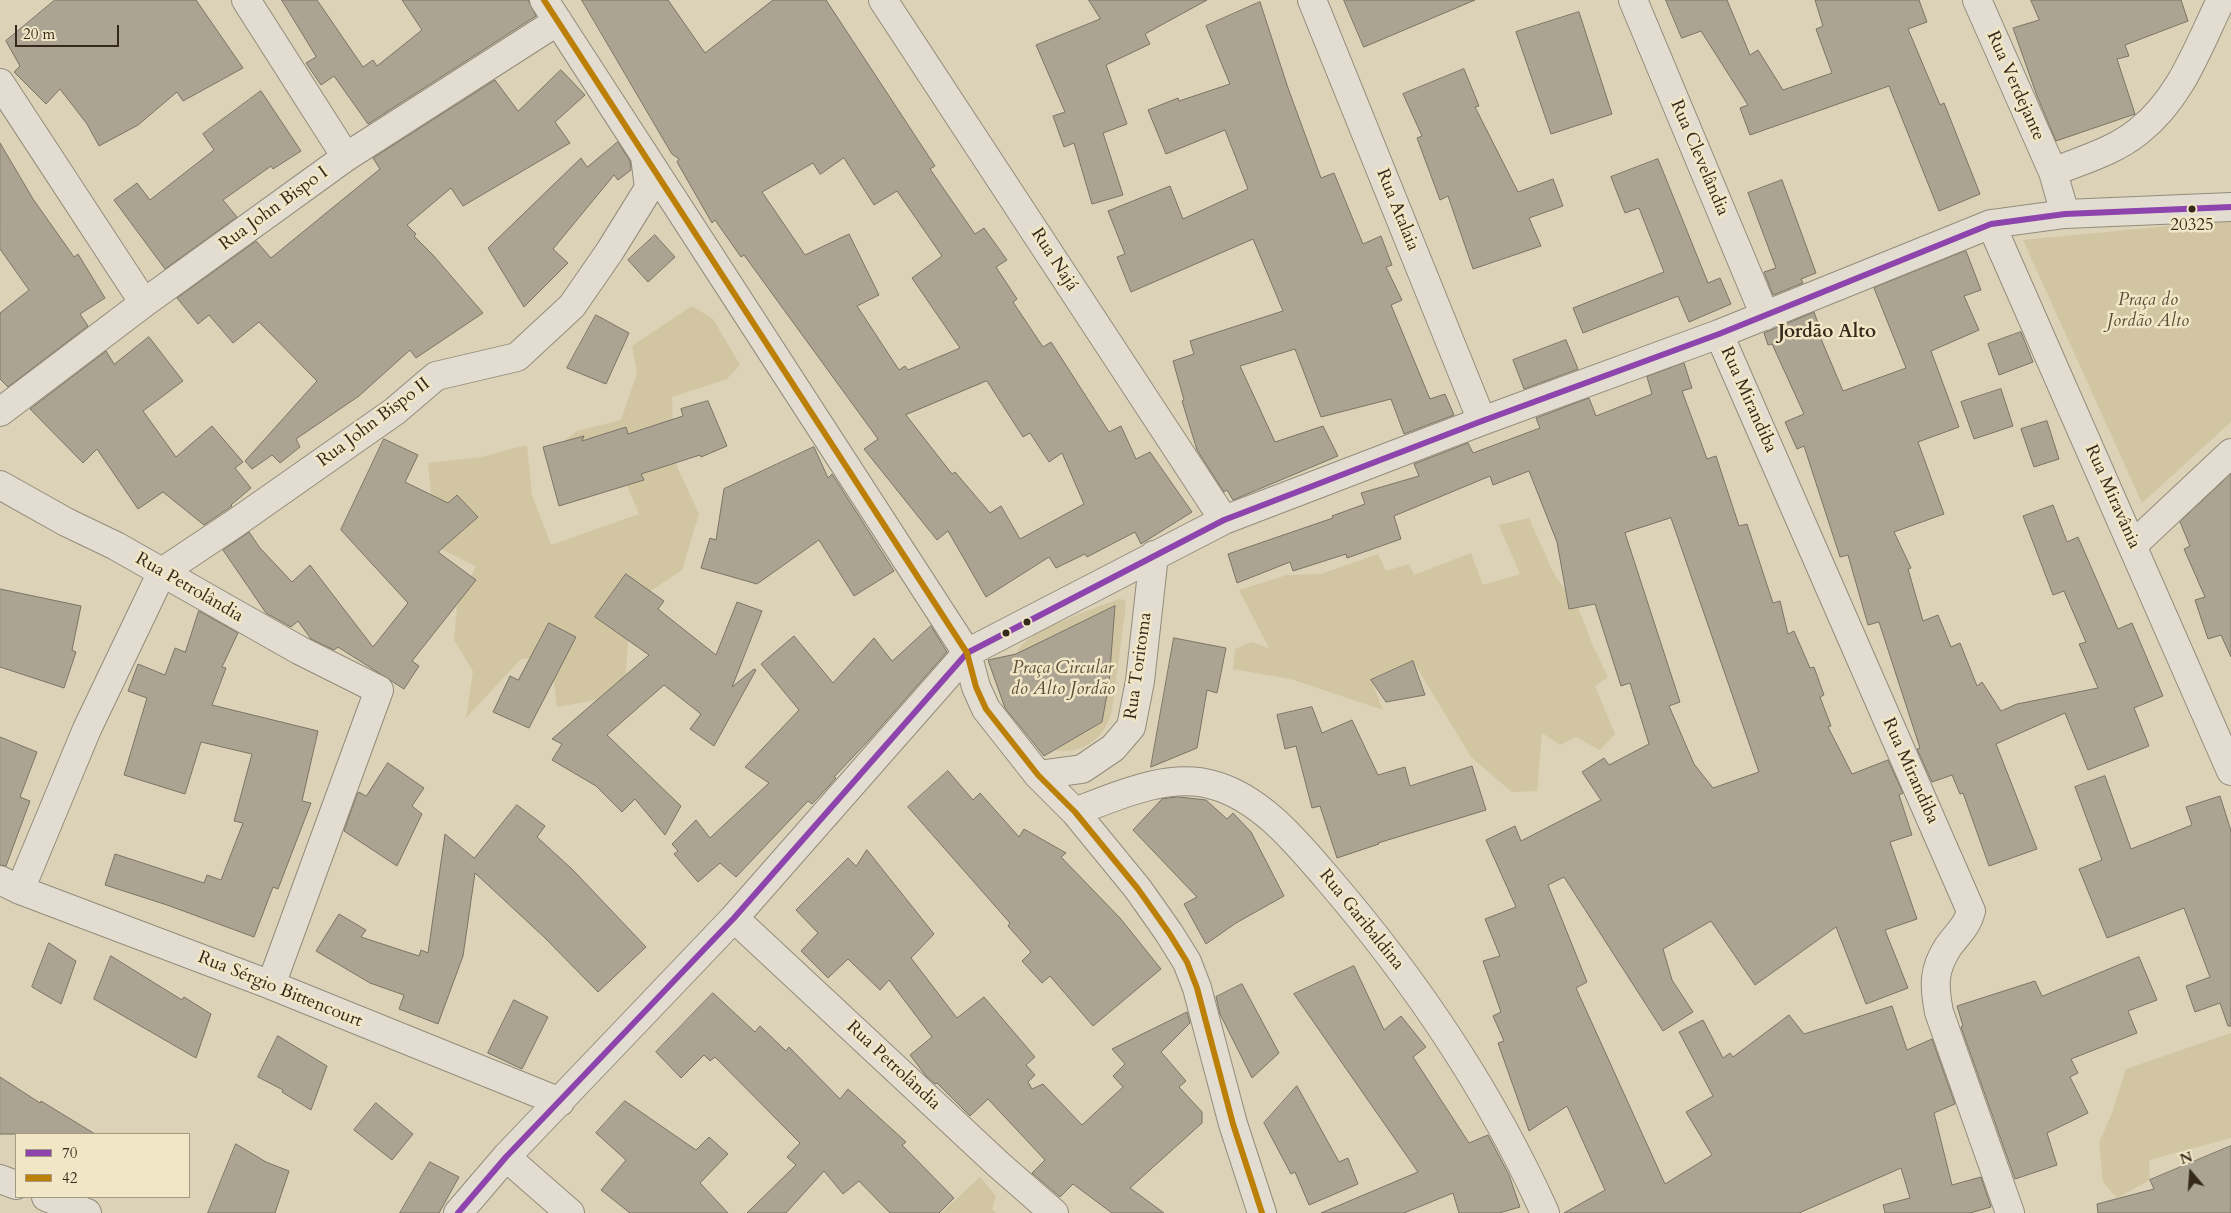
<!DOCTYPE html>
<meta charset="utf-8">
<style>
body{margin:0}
#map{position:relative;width:2231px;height:1213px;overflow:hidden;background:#dbd2b7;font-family:Cardo,serif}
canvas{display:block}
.legend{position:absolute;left:15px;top:1133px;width:175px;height:65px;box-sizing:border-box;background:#f1e6c6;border:1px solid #a59a81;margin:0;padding:6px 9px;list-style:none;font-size:15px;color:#34291a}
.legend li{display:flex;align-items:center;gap:10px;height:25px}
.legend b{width:25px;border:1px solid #a59a81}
.north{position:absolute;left:2166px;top:1148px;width:50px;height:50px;-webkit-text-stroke:4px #f1e6c6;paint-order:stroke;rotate:342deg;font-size:14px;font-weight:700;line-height:20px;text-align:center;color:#34291a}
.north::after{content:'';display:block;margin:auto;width:18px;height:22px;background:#34291a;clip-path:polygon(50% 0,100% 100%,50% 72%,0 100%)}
.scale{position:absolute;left:15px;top:25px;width:104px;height:22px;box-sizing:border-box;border:2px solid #34291a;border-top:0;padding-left:6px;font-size:15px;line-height:18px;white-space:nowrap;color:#34291a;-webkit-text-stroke:4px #f1e6c6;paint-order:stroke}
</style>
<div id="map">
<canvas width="2231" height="1213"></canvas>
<ul class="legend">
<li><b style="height:6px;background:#8e44ad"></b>70</li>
<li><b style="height:6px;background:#bc8008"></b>42</li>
</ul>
<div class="north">N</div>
<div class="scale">20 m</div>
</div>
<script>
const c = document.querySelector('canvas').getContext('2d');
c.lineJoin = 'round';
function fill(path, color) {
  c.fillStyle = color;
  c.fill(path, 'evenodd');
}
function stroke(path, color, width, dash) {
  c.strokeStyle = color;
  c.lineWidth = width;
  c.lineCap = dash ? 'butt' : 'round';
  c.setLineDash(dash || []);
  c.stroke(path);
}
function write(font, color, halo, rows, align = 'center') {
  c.font = font + ' Cardo,serif';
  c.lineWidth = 5;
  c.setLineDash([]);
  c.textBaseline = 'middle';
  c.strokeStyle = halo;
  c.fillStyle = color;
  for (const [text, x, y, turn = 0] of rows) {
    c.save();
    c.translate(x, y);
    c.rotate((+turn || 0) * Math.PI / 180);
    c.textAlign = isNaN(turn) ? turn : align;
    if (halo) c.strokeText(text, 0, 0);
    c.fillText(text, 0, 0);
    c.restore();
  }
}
fill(new Path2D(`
 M 2231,220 L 2231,422 L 2142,503 L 2023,240 Z
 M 692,306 L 713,319 L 740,365 L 727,379 L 672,397 L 674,460 L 699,514 L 682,570 L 631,604 L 624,695 L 557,707 L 551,655 L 521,659 L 466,718 L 473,671 L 454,640 L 457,607 L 476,566 L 428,543 L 433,513 L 428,463 L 481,457 L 527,445 L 532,495 L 551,545 L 639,514 L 616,458 L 549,453 L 577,431 L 621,420 L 637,373 L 632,346 Z
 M 1529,518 L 1553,572 L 1579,610 L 1593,646 L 1608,677 L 1595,686 L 1615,734 L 1600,750 L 1576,737 L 1560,745 L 1542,733 L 1537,791 L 1512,792 L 1471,757 L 1413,661 L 1371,680 L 1383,710 L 1291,679 L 1233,669 L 1235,649 L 1251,642 L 1269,648 L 1239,590 L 1287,575 L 1321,574 L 1378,554 L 1386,571 L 1409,564 L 1414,575 L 1471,553 L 1483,585 L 1520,574 L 1499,525 Z
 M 1119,599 L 1125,600 L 1126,604 L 1112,710 C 1105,740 1082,755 1052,750 L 1012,661 C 1015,654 1019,647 1025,642 C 1045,625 1093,609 1119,599 Z
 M 2231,1033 L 2231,1138 L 2149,1160 L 2150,1180 L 2117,1198 L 2103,1182 L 2099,1143 L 2112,1113 L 2126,1069 Z
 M 980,1177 L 996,1196 L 992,1209 L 996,1213 L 941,1213 Z`), '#d2c5a2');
const building = new Path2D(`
 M 55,0 L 196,0 L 243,68 L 183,101 L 177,92 L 138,125 L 99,146 L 87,124 L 60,89 L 46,104 L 14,72 L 20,66 L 6,41 Z
 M 282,0 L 317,0 L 363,67 L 373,60 L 377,66 L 422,30 L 402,0 L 528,0 L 536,16 L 368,124 L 334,76 L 321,85 L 306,63 L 316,57 Z
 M 582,0 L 668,0 L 705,53 L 773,0 L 826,0 L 935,166 L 930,169 L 975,234 L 984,228 L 1007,260 L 996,267 L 1017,299 L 1013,302 L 1043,347 L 1051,342 L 1109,432 L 1121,426 L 1136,459 L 1150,452 L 1192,512 L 1141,544 L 1135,532 L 1087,557 L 1085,554 L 1056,568 L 1049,557 L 986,597 L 948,531 L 937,540 L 864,449 L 878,439 L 744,255 L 741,257 L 715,220 L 712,223 L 677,162 L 679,159 L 672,154 ZM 844,158 L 874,205 L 897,191 L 942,256 L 912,278 L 960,348 L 908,370 L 905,366 L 899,370 L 857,306 L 879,295 L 849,234 L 805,255 L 762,192 L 813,163 L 820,174 ZM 987,381 L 1023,437 L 1030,433 L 1049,462 L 1062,453 L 1084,504 L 1020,539 L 1001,506 L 990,513 L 955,472 L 952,474 L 906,415 Z
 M 1089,0 L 1207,0 L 1145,34 L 1150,44 L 1106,65 L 1127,124 L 1103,133 L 1123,195 L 1092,204 L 1074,143 L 1064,147 L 1053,116 L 1065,112 L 1036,45 L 1100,19 Z
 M 1344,0 L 1475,0 L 1364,47 Z
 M 1666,0 L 1727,0 L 1750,55 L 1758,50 L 1783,90 L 1832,73 L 1816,29 L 1823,26 L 1815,0 L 1919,0 L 1927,22 L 1908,29 L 1940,105 L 1944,103 L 1980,194 L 1939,211 L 1889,86 L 1750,135 L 1740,108 L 1748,105 L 1701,31 L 1682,38 Z
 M 2031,0 L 2181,0 L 2188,21 L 2125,45 L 2129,56 L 2117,59 L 2135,114 L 2056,141 L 2037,96 L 2013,28 L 2039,20 Z
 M 1260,2 L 1288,88 L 1321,178 L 1334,173 L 1363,244 L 1381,236 L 1392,265 L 1386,267 L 1402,300 L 1391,305 L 1430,399 L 1445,394 L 1454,415 L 1404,434 L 1391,399 L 1321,417 L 1295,349 L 1240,366 L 1275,442 L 1323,426 L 1338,456 L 1233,500 L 1227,490 L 1224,492 L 1197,450 L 1182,401 L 1184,400 L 1173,361 L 1194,354 L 1190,341 L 1283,311 L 1253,239 L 1131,292 L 1117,257 L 1125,254 L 1108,211 L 1170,186 L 1183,219 L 1248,189 L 1225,130 L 1166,154 L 1148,110 L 1178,98 L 1179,101 L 1230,84 L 1206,26 Z
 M 1579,12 L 1612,114 L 1551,134 L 1516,32 Z
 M 1464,69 L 1479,106 L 1475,107 L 1518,192 L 1553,179 L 1563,206 L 1529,218 L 1541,246 L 1473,269 L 1448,196 L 1440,200 L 1417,138 L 1422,136 L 1403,94 Z
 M 561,70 L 585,95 L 555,122 L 570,143 L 463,206 L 451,188 L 407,225 L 416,234 L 414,236 L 433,255 L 483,313 L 416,358 L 410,350 L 359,396 L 296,439 L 300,447 L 280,463 L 272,455 L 252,469 L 245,461 L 317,381 L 259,322 L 233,343 L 209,315 L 198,324 L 177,298 L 256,241 L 271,258 L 380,169 L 373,158 L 495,80 L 518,111 Z
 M 261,91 L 301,151 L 273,169 L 271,166 L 223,200 L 237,217 L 165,269 L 114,200 L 137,183 L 150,200 L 214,150 L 203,134 Z
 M 618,142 L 630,161 L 631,170 L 618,180 L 614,175 L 553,249 L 568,263 L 524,307 L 488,248 L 581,158 L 587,167 Z
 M 0,143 L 33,199 L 74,257 L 78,254 L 105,298 L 80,314 L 88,326 L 8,387 L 0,379 L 0,313 L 29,290 L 0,249 Z
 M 1658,159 L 1708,283 L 1720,278 L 1731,304 L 1689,322 L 1678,296 L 1583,333 L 1573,308 L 1664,272 L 1639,208 L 1625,213 L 1611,177 Z
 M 1782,180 L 1816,273 L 1801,279 L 1803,283 L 1773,295 L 1764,272 L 1776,268 L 1748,193 Z
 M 655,235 L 675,257 L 648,282 L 628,260 Z
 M 1966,251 L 1981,290 L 1964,296 L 1979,330 L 1931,351 L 1959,427 L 1918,442 L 1944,514 L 1894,532 L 1911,568 L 1908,569 L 1923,621 L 1938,615 L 1951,647 L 1960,643 L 1977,686 L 1982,682 L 2001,711 L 2017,704 L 2098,688 L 2079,644 L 2086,642 L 2064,591 L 2053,595 L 2023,516 L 2053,505 L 2067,542 L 2078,537 L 2118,629 L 2132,623 L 2163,696 L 2134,708 L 2149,746 L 2088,770 L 2065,713 L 1996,744 L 2037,849 L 1989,866 L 1963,793 L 1960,794 L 1952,775 L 1932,782 L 1917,749 L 1920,748 L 1879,622 L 1868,625 L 1848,555 L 1840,557 L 1804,446 L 1797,449 L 1785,422 L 1804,414 L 1772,344 L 1768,345 L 1764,333 L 1814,312 L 1819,326 L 1816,327 L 1843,391 L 1906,368 L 1874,288 Z
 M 596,315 L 629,333 L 606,384 L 567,368 Z
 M 2021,332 L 2033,362 L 1999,375 L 1988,344 Z
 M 149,337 L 183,381 L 143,411 L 176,457 L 212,426 L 243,462 L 235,468 L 251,488 L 231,505 L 232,506 L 204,525 L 163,492 L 138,509 L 97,449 L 83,463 L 30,409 L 106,351 L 114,364 Z
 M 1566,340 L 1578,369 L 1524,389 L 1513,360 Z
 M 1684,363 L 1692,388 L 1682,391 L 1707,459 L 1716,456 L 1739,526 L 1747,524 L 1773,603 L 1780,601 L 1788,634 L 1794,631 L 1810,668 L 1814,667 L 1824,695 L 1820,697 L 1831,726 L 1828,727 L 1852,774 L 1888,760 L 1903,793 L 1899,795 L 1912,835 L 1890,842 L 1917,919 L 1885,930 L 1908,988 L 1866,1004 L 1836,927 L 1755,985 L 1711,921 L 1663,949 L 1672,980 L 1693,1012 L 1663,1031 L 1564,877 L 1548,885 L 1587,982 L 1576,988 L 1665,1184 L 1712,1155 L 1686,1112 L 1713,1096 L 1679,1032 L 1703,1020 L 1723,1058 L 1730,1053 L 1733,1057 L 1789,1015 L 1804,1034 L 1892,1006 L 1907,1050 L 1932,1039 L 1955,1104 L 1934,1113 L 1952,1185 L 1981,1177 L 1991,1207 L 1970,1213 L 1885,1213 L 1883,1205 L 1910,1198 L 1901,1168 L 1799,1213 L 1564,1213 L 1605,1190 L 1567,1106 L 1529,1131 L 1498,1043 L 1504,1041 L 1493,1016 L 1501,1012 L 1483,961 L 1500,956 L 1485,919 L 1516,907 L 1486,840 L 1515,826 L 1521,841 L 1601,800 L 1582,772 L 1604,758 L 1609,765 L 1649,744 L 1630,683 L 1621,686 L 1595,604 L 1569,609 L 1557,542 L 1529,471 L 1493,485 L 1490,476 L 1394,516 L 1401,539 L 1347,558 L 1346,554 L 1293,571 L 1290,562 L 1237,583 L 1228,554 L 1333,518 L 1332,516 L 1365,504 L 1361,493 L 1419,476 L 1414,464 L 1468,443 L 1473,453 L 1540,428 L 1536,418 L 1589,398 L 1596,416 L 1652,394 L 1647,377 ZM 1671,518 L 1759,772 L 1713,788 L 1694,764 L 1669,706 L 1680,702 L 1625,533 Z
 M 2001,389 L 2013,426 L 1974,439 L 1961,402 Z
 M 708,401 L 727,446 L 701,457 L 700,455 L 641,474 L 644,480 L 559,506 L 543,447 L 584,436 L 582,441 L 626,427 L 628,434 L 683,416 L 681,409 Z
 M 2047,421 L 2059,459 L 2034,467 L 2021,429 Z
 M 384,439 L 418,455 L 405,482 L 448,503 L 457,495 L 478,517 L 438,552 L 476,580 L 412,661 L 419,666 L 404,689 L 338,647 L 334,650 L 311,639 L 298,621 L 291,627 L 266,613 L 223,550 L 249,532 L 260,548 L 292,582 L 310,565 L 373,647 L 408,603 L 341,530 Z
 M 814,447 L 828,478 L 832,474 L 894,571 L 854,596 L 819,540 L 757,584 L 701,568 L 710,538 L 716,540 L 724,489 Z
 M 2231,474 L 2231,657 L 2221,635 L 2208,639 L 2195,600 L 2205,597 L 2184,549 L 2190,546 L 2180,522 Z
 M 626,574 L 664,601 L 658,609 L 716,655 L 737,602 L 762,611 L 732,687 L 754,669 L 756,670 L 714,746 L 690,729 L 701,714 L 664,685 L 607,735 L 681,806 L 665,835 L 635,799 L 622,812 L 596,786 L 552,760 L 562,744 L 552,739 L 649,655 L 595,617 Z
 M 0,589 L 81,606 L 72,650 L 76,652 L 64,688 L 0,667 Z
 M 1115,606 L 1109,683 L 1102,722 L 1044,756 L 1005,708 L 988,660 L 1016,654 Z
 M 199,611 L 238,633 L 222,667 L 226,668 L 212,705 L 318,731 L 302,801 L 311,803 L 278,889 L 273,887 L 254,937 L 167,905 L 105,885 L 115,854 L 204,883 L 207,875 L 221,880 L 243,823 L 234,821 L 252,754 L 201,742 L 185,794 L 124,775 L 147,698 L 128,691 L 138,664 L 165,675 L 175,648 L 185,652 Z
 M 549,623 L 576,637 L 529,728 L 493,712 L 510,676 L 518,680 Z
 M 931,626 L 947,652 L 870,739 L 834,777 L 836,778 L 828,787 L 812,804 L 808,801 L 736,877 L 720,863 L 698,882 L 674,854 L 678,851 L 672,844 L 696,820 L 710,838 L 769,783 L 745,767 L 799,710 L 761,664 L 794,636 L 833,683 L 874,638 L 892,661 Z
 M 1174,638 L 1226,648 L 1217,693 L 1207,690 L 1197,748 L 1151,767 Z
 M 1413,661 L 1425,695 L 1386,702 L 1371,680 Z
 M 1312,707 L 1322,733 L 1352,720 L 1378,775 L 1405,767 L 1410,786 L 1472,766 L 1486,810 L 1378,843 L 1379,844 L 1337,858 L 1320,806 L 1312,808 L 1296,746 L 1285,749 L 1277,715 Z
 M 0,737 L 37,752 L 20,797 L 30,801 L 6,866 L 0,865 Z
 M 388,763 L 424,788 L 412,806 L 422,814 L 397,866 L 344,831 L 357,794 L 359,792 L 366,796 Z
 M 948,771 L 973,800 L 980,793 L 1019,837 L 1024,829 L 1066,853 L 1061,857 L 1120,918 L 1161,969 L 1093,1026 L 1050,976 L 1042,983 L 1022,961 L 1031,952 L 1008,926 L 1010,923 L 908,807 Z
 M 2105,776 L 2131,849 L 2192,825 L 2186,807 L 2220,796 L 2231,831 L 2231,1026 L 2228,1026 L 2220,1003 L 2195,1012 L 2186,986 L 2210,977 L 2184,908 L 2107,938 L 2079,869 L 2102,860 L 2075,787 Z
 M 1179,797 L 1206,800 L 1227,819 L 1233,813 L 1251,832 L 1284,896 L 1236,923 L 1206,944 L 1184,904 L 1197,897 L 1133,830 L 1162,799 Z
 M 517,805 L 545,826 L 537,837 L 573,870 L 646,947 L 598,992 L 544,937 L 475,873 L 463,956 L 438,1024 L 399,1009 L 404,995 L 370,983 L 316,951 L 339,914 L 366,930 L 361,937 L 419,956 L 421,950 L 428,953 L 445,834 L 474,858 Z
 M 867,850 L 934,934 L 911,958 L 957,1018 L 984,997 L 1035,1057 L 1026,1065 L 1035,1075 L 1028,1082 L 1032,1089 L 1043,1084 L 1082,1125 L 1123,1087 L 1113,1076 L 1125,1064 L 1112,1049 L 1187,1012 L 1190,1023 L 1161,1052 L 1186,1081 L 1179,1087 L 1202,1112 L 1202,1123 L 1130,1188 L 1164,1213 L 1112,1213 L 1073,1184 L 1060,1197 L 1032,1173 L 1045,1160 L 988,1099 L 970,1116 L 937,1083 L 935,1084 L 926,1076 L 910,1055 L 932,1037 L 889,980 L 880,990 L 848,959 L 828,978 L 801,951 L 818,933 L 796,910 L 848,858 L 856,866 Z
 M 49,943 L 76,961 L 61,1004 L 32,987 Z
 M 111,956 L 182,1000 L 184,997 L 211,1014 L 196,1058 L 94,999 Z
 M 2139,957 L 2157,1000 L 2128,1011 L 2137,1033 L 2071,1059 L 2078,1073 L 2070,1077 L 2088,1113 L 2047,1133 L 2057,1165 L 2015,1179 L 1961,1027 L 1963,1026 L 1957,1006 L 2035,981 L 2042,996 Z
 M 1354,966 L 1384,1030 L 1401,1016 L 1426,1047 L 1413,1057 L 1469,1143 L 1488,1135 L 1509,1175 L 1520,1207 L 1499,1213 L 1459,1213 L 1453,1193 L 1404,1213 L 1321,1213 L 1418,1172 L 1294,994 Z
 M 1242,984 L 1279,1053 L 1252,1078 L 1220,1014 L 1216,997 Z
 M 713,993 L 755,1032 L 760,1026 L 786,1051 L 789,1047 L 840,1099 L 848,1089 L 906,1142 L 902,1145 L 954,1198 L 939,1213 L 890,1213 L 859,1181 L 843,1194 L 824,1171 L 786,1213 L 747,1213 L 796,1165 L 787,1157 L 800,1143 L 715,1057 L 710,1061 L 704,1055 L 681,1078 L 656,1052 Z
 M 514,1000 L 548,1017 L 522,1069 L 488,1053 Z
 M 278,1036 L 327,1066 L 311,1110 L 282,1092 L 283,1090 L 258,1077 Z
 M 0,1077 L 40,1103 L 41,1101 L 95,1134 L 0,1134 Z
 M 1297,1086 L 1339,1162 L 1348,1158 L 1358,1184 L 1309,1205 L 1295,1172 L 1291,1174 L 1264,1123 Z
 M 625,1101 L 696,1150 L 709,1137 L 728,1154 L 700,1183 L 728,1213 L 630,1213 L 601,1190 L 626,1160 L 596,1133 Z
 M 376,1103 L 413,1134 L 392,1160 L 354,1130 Z
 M 236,1144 L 266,1162 L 289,1171 L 275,1213 L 208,1213 Z
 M 2231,1146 L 2231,1213 L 2098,1213 L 2097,1204 L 2154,1189 L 2150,1180 Z
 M 430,1162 L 459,1177 L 439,1213 L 400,1213 Z`);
fill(building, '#aba492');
stroke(building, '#7b7465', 1);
const minor = new Path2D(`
 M 246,0 L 346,157
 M 544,0 L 967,653 L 976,687 L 986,709 L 1038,775 L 1075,812 L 1138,889 L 1169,933 L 1187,962 L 1197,988 L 1233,1124 L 1262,1213
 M 883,0 L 1224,520
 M 1312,0 L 1482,421
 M 1633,0 L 1765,316
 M 1977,0 L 2053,172 L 2065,214
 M 0,83 L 144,303
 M 2053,172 C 2082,160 2115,151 2139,131 C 2181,98 2198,47 2221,0
 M 1991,224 L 2231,771
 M 1719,334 L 1971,911 C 1967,927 1957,934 1948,947 C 1933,970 1934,986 1939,1012 L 2010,1213
 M 0,412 L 144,303 L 346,157 L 558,21
 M 0,485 L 66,522 L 116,546 L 299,650 L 379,690 L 271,985
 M 2133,545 L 2231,453
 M 1038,775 L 1082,769 L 1113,748 L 1131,727 L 1140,681 L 1154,555
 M 1075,812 C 1116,796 1169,772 1213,785 C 1261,798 1297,843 1328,879 C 1415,980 1490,1091 1545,1213
 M 0,880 L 20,890 L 271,985 L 560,1102
 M 20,890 L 87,729 L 162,572 L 234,524 L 395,411 L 436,376 L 517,357 L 572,306 L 610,251 L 649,188 L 645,156
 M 734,918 L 999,1165 L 1054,1213
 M 506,1157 L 570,1213
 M 0,1179 L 16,1185
 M 46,1197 L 87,1213
 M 458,1213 L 506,1157 L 734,918 L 967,653 L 1224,520 L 1482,421 L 1719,334 L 1991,224 L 2065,214 L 2231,207`);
stroke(minor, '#928c7b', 30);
stroke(minor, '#e2ddd0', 28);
stroke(new Path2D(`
 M 458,1213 L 506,1157 L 734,918 L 967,653 L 1224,520 L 1482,421 L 1719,334 L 1991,224 L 2065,214 L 2231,207`), '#8e44ad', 6);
stroke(new Path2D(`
 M 544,0 L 967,653 L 976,687 L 986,709 L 1038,775 L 1075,812 L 1138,889 L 1169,933 L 1187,962 L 1197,988 L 1233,1124 L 1262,1213`), '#bc8008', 6);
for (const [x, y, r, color] of [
 [2192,209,4.5,"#34291a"],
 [1027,622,4.5,"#34291a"],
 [1006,633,4.5,"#34291a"]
]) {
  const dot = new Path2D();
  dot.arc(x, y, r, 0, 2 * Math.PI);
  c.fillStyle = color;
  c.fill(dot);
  stroke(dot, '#f1e6c6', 2);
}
write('17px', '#34291a', '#f1e6c6', [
 ["20325",2192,226]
]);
write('18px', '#34291a', '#f1e6c6', [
 ["Rua Verdejante",2015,86,66],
 ["Rua Clevelândia",1699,158,67],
 ["Rua John Bispo I",274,209,-36],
 ["Rua Atalaia",1397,210,68],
 ["Rua Najá",1054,260,57],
 ["Rua Mirandiba",1748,400,66],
 ["Rua John Bispo II",374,423,-37],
 ["Rua Miravânia",2112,497,66],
 ["Rua Petrolândia",189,588,30],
 ["Rua Toritoma",1139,666,-82],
 ["Rua Mirandiba",1910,771,66],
 ["Rua Garibaldina",1361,920,51],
 ["Rua Sérgio Bittencourt",280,990,22],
 ["Rua Petrolândia",893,1066,43]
]);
write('italic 18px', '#5a4e38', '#f1e6c6', [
 ["Praça do",2148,301],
 ["Jordão Alto",2148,322],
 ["Praça Circular",1063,669],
 ["do Alto Jordão",1063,690]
]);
write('bold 19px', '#34291a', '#f1e6c6', [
 ["Jordão Alto",1827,333]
]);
</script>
